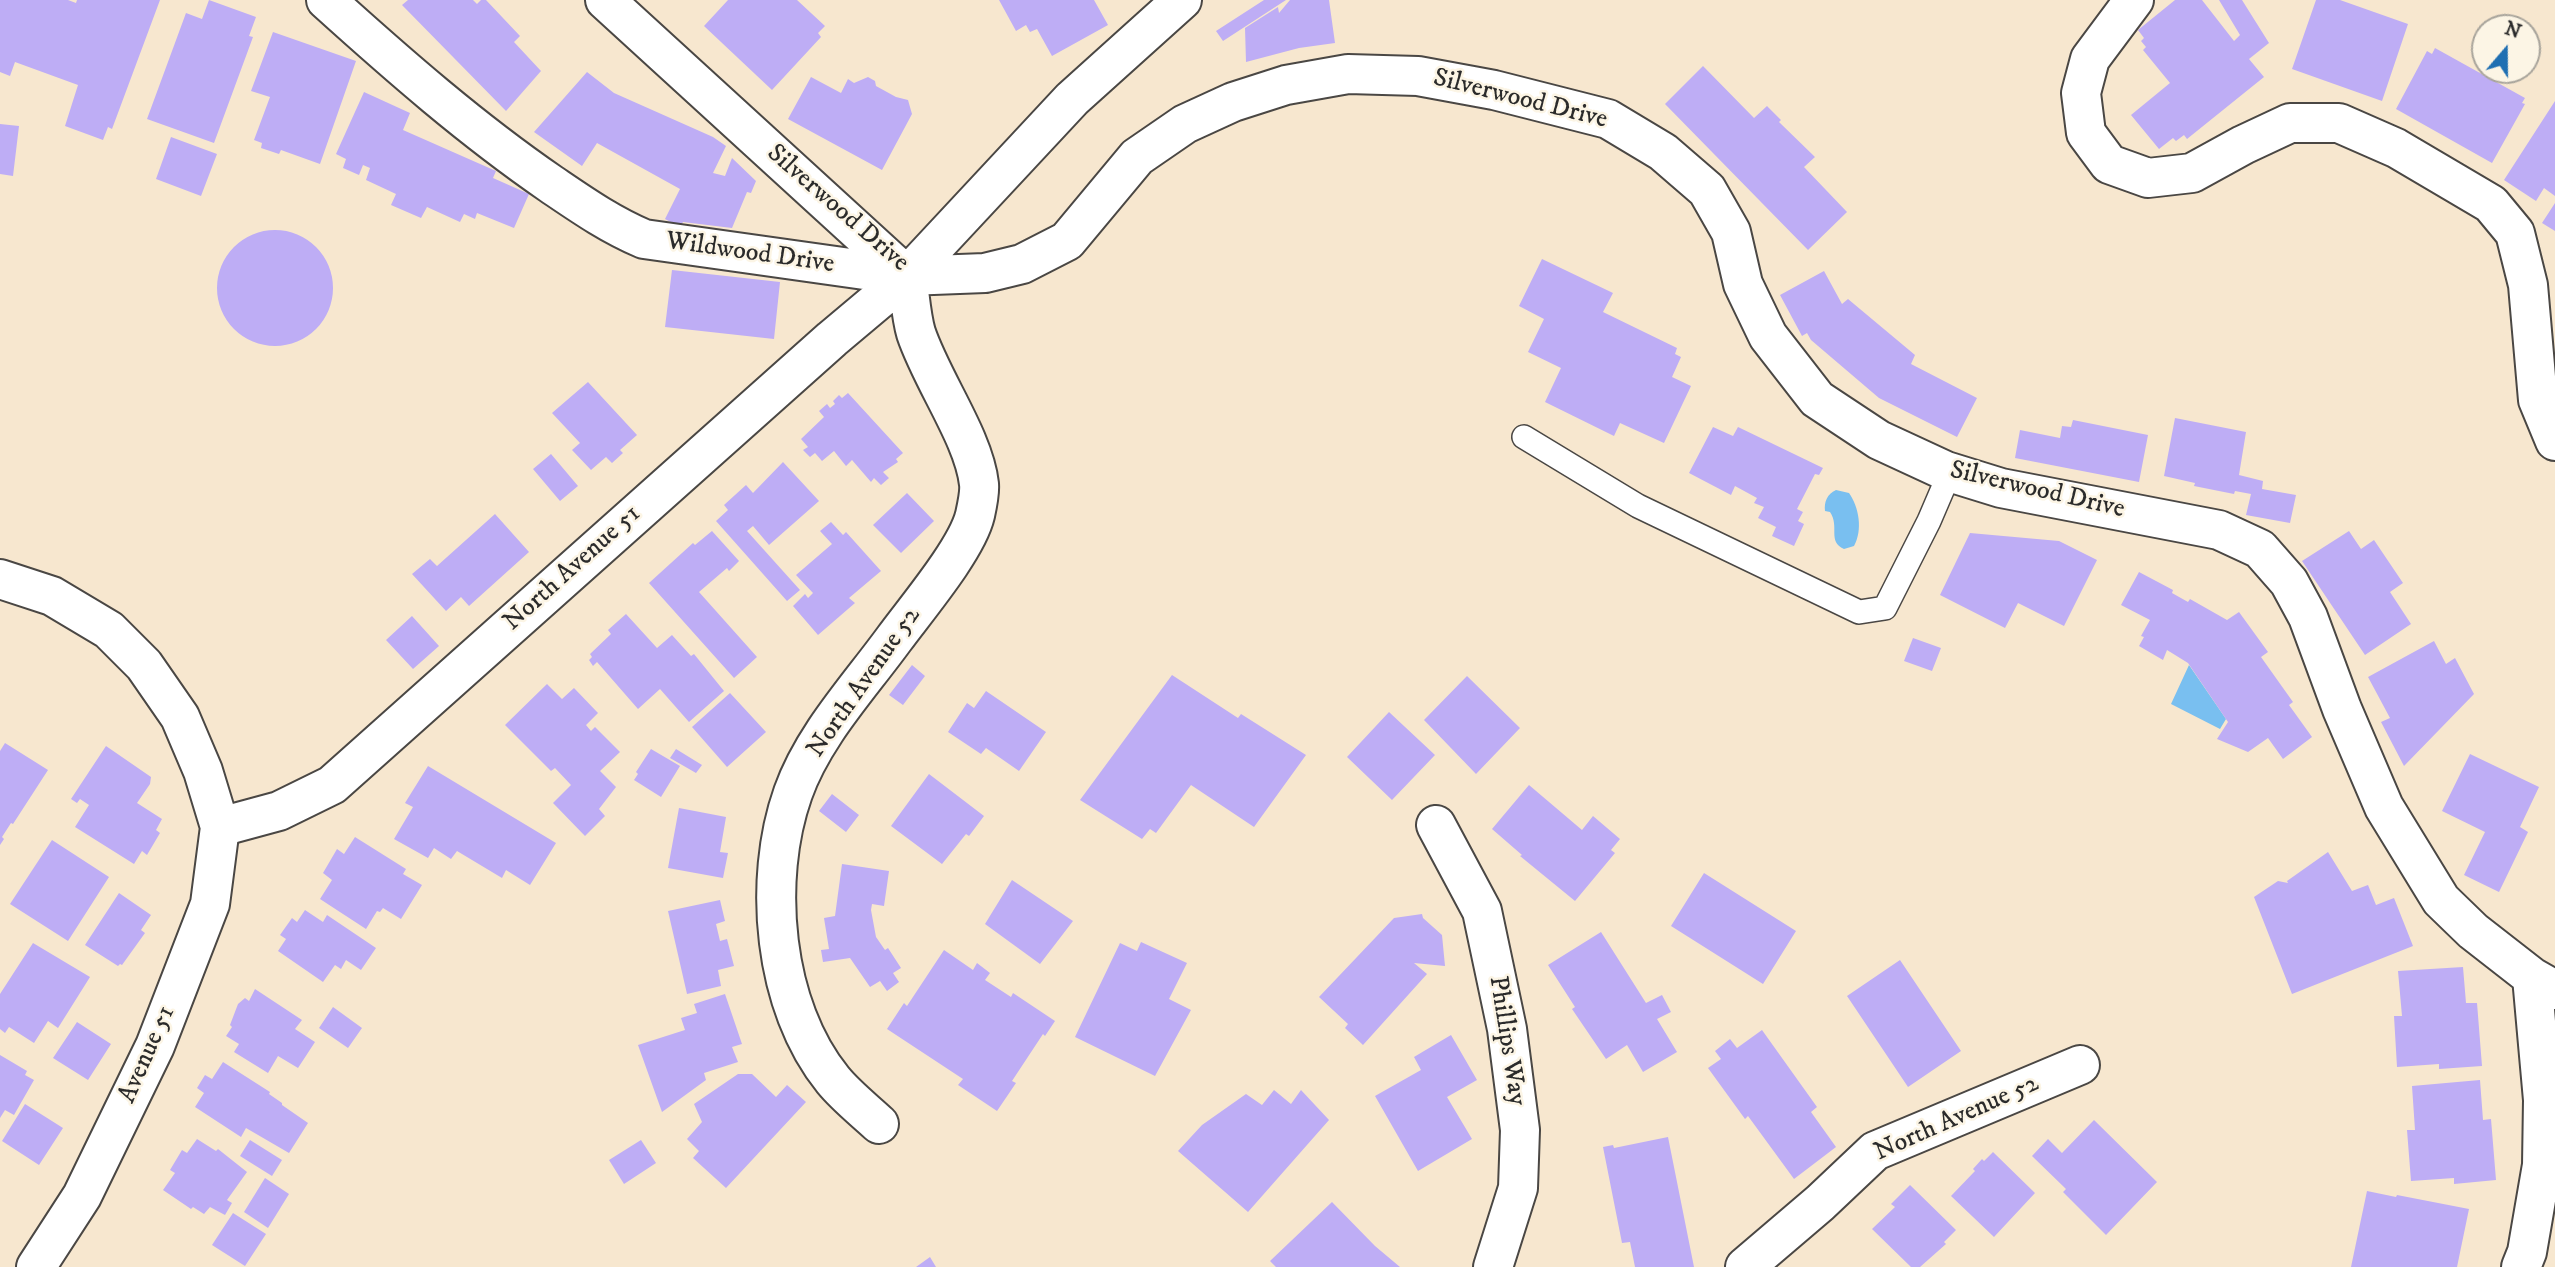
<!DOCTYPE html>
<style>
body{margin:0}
#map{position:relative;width:2555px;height:1267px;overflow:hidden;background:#f7e7cf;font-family:"IM FELL DW Pica",serif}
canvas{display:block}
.north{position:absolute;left:2471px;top:14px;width:70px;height:70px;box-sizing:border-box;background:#fcf5e5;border:2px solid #a8a49b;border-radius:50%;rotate:20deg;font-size:19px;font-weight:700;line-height:28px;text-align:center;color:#2b2b2b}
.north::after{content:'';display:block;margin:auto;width:24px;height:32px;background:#1f6fb2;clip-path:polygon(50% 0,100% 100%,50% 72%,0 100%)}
</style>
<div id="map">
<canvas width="2555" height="1267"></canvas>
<div class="north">N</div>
</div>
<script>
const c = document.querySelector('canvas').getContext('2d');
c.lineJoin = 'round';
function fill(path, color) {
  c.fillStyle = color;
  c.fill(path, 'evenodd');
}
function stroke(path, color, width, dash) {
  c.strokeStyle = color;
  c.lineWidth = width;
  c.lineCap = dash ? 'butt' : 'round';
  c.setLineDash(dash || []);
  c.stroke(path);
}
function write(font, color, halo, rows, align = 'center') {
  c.font = font + ' "IM FELL DW Pica",serif';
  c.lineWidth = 5;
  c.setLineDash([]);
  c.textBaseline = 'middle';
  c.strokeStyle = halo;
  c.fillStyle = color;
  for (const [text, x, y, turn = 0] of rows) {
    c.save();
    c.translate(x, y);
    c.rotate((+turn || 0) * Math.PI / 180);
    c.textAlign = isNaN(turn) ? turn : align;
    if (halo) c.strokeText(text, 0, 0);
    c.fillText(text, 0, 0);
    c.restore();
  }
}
fill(new Path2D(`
 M 1836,490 L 1849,493 C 1859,507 1863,530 1854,546 L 1844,549 C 1827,541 1840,527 1830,512 L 1825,511 C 1824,502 1827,494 1836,490 Z
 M 2189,665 L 2226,719 L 2220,729 L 2171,704 Z`), '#79bff0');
fill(new Path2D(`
 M 0,0 L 68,0 L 76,3 L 77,0 L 160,0 L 112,129 L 108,127 L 103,140 L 65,126 L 78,85 L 15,62 L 10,76 L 0,72 Z
 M 209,0 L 256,17 L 249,36 L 253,37 L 214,143 L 147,119 L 186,13 L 202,19 Z
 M 408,0 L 473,0 L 477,4 L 481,0 L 486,0 L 520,36 L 514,42 L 541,71 L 506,111 L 402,5 Z
 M 728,0 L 797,0 L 825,26 L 818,33 L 821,37 L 772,90 L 704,26 Z
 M 999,0 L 1094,0 L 1108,25 L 1052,56 L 1037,29 L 1030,32 L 1026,25 L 1016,31 Z
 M 1264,0 L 1286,0 L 1223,41 L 1216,31 Z
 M 1290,0 L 1329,0 L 1335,43 L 1299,48 L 1246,62 L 1245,28 L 1278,7 L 1279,13 Z
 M 2175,0 L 2202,0 L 2234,41 L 2240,35 L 2219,0 L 2242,0 L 2269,43 L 2249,59 L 2264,77 L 2187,139 L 2184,135 L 2176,141 L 2173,138 L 2159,149 L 2131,115 L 2170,83 L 2143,50 L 2146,47 L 2141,41 L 2144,38 L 2138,30 Z
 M 2316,0 L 2340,0 L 2408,24 L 2382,101 L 2292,69 Z
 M 273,32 L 356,61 L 320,164 L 281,150 L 279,154 L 261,148 L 262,143 L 254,140 L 270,97 L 251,91 Z
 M 2435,48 L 2525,98 L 2522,103 L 2525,104 L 2492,163 L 2396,109 L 2427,51 L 2432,54 Z
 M 1703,66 L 1754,118 L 1767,106 L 1781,120 L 1779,122 L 1815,157 L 1804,167 L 1847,212 L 1808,250 L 1665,104 Z
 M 587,72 L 614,93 L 713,137 L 726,146 L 713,173 L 725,176 L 732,158 L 756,181 L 751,193 L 747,192 L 732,228 L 683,222 L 680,227 L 665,219 L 680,189 L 597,143 L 582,166 L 534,132 Z
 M 811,77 L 841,93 L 848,79 L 854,83 L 868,77 L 875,81 L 876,86 L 896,97 L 908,100 L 912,114 L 882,170 L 788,119 Z
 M 364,92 L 410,113 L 403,130 L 496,171 L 493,178 L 529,194 L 514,228 L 477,213 L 475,219 L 464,214 L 460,222 L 427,207 L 421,218 L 391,205 L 396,194 L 366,180 L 370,168 L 363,165 L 359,175 L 343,168 L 346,159 L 336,154 Z
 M 2555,101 L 2555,196 L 2544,188 L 2536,201 L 2504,180 Z
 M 0,124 L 19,126 L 13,176 L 0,174 Z
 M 171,137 L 217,154 L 201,196 L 156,179 Z
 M 2555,203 L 2555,231 L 2542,223 Z
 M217 288a58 58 0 1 1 116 0a58 58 0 1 1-116 0Z
 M 1542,259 L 1613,293 L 1603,312 L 1677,348 L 1675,354 L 1681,357 L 1672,377 L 1691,386 L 1664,443 L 1620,423 L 1614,436 L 1545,402 L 1561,368 L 1528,352 L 1544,319 L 1519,306 Z
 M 672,270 L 780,282 L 774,339 L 665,327 Z
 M 1824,271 L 1842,304 L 1848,299 L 1915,355 L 1911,364 L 1977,398 L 1957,437 L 1879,398 L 1811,340 L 1807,333 L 1802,336 L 1780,295 Z
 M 588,382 L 637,435 L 620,450 L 623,453 L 612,463 L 606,457 L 591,470 L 572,450 L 580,443 L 552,413 Z
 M 848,393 L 903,453 L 896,459 L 898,462 L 883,472 L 889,478 L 881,485 L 874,478 L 871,482 L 852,460 L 846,466 L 834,451 L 822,461 L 815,453 L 810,457 L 803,450 L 808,447 L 801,439 L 824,417 L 819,411 L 827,404 L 830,408 L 835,404 L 833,401 L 839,395 L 842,398 Z
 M 2175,418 L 2246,432 L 2239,475 L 2263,481 L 2262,489 L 2296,495 L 2290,523 L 2246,515 L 2251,494 L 2235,491 L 2234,494 L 2194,486 L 2195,483 L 2164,476 Z
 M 2073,420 L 2148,435 L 2139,482 L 2015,458 L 2020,430 L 2060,438 L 2062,426 L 2071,427 Z
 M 1713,427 L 1733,436 L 1738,427 L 1823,468 L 1819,475 L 1815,474 L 1797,509 L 1803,512 L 1798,521 L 1804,524 L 1794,546 L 1772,536 L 1776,527 L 1758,518 L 1764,507 L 1754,503 L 1757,498 L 1735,486 L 1731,495 L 1689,473 Z
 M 551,454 L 578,486 L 560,501 L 533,469 Z
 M 783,462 L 819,501 L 769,545 L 753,526 L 747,531 L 800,590 L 787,601 L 716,521 L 728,510 L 724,505 L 746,485 L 753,493 Z
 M 907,493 L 934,521 L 901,553 L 873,525 Z
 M 495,514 L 529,552 L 469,606 L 461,597 L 446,611 L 412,574 L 430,559 L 437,566 Z
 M 831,522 L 843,535 L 846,532 L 881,571 L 849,598 L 855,603 L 818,635 L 793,606 L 805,594 L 808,598 L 813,593 L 796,575 L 832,544 L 820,531 Z
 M 712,531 L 739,561 L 729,571 L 727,568 L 699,592 L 757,657 L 734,678 L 649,583 L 693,543 L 695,545 Z
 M 2349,531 L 2361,549 L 2374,540 L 2403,583 L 2390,592 L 2411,624 L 2365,655 L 2302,561 Z
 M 1970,533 L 2059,541 L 2097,560 L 2064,626 L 2018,603 L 2005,628 L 1940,595 Z
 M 2139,572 L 2173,590 L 2172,593 L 2188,602 L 2190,599 L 2227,620 L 2239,612 L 2268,652 L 2261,657 L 2293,702 L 2289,705 L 2312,737 L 2283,759 L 2268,738 L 2248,752 L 2217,739 L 2228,722 L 2188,663 L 2167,650 L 2163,660 L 2139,646 L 2144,637 L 2141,636 L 2150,620 L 2121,605 Z
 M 626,614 L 657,648 L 672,635 L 691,656 L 694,654 L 724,691 L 689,722 L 660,689 L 638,709 L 597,662 L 593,666 L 589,660 L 592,657 L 590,654 L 611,634 L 608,630 Z
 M 412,616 L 439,646 L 413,669 L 386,640 Z
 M 1913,638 L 1941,648 L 1932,671 L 1904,661 Z
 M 2434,641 L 2446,664 L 2455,658 L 2474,694 L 2404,766 L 2381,722 L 2390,718 L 2368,677 Z
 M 912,665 L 925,676 L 903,705 L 889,695 Z
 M 1172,675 L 1238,718 L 1241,714 L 1306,755 L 1254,827 L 1191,785 L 1156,833 L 1150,829 L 1142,839 L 1080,800 Z
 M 1467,676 L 1520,728 L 1476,774 L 1424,720 Z
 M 547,684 L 562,699 L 574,688 L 598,713 L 586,725 L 591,731 L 595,727 L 620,752 L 600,771 L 616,787 L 599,809 L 605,816 L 585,836 L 553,803 L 571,785 L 555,768 L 551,771 L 505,725 Z
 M 986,691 L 1046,732 L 1019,771 L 986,748 L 981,754 L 948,732 L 967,703 L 974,708 Z
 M 730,693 L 766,732 L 727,767 L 692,727 Z
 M 1389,712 L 1435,755 L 1392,800 L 1347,757 Z
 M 5,743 L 48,770 L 13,824 L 11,823 L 2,837 L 4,839 L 0,845 L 0,751 Z
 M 106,746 L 151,777 L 150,784 L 137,803 L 162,819 L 156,830 L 160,833 L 147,855 L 142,851 L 134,864 L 75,827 L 89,805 L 80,799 L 77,803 L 71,799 Z
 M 651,749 L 680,766 L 661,797 L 634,780 L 638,774 L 636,772 Z
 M 676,749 L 702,765 L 696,773 L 670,758 Z
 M 2470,754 L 2539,787 L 2520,827 L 2528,832 L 2499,892 L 2464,875 L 2485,832 L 2442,811 Z
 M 428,766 L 556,843 L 530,885 L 506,870 L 502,878 L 457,851 L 451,859 L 434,848 L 428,858 L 394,839 L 413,807 L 405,803 Z
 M 929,774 L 984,816 L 969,836 L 966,834 L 942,864 L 891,826 Z
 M 1529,785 L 1582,830 L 1593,816 L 1620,839 L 1611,850 L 1615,853 L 1575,901 L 1520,856 L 1522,855 L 1492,829 Z
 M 832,794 L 859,815 L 846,832 L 819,811 Z
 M 679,808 L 726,817 L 720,852 L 728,853 L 723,878 L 668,868 Z
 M 355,837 L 406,869 L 403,874 L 422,885 L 401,919 L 383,908 L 380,912 L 377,911 L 366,929 L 320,899 L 332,880 L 323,873 L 337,849 L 344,854 Z
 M 52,840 L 109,877 L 68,941 L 10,904 Z
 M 2328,852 L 2352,891 L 2368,885 L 2376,905 L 2394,898 L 2413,946 L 2292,994 L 2254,897 L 2278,881 L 2288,883 L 2287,881 Z
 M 842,864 L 889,871 L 884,906 L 872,904 L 871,910 L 876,937 L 885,950 L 888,948 L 901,968 L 893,973 L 899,982 L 887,991 L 880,981 L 870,987 L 850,958 L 823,962 L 821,950 L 829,949 L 824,918 L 835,916 Z
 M 1704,873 L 1796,931 L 1763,984 L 1671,926 Z
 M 1012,880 L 1073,921 L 1040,964 L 985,924 Z
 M 119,893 L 151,915 L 141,930 L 145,933 L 122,965 L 120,964 L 118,966 L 85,945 Z
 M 720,900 L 725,921 L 716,924 L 720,941 L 727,939 L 734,966 L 718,970 L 721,986 L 687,994 L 668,911 Z
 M 305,910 L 323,922 L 327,915 L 376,948 L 361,970 L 346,960 L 341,969 L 335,965 L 323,982 L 278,951 L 286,939 L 280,935 L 292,918 L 297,922 Z
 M 1422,914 L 1423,918 L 1442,935 L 1445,966 L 1414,963 L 1427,974 L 1363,1045 L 1345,1028 L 1348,1024 L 1319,997 L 1394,918 Z
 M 1601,932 L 1646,1003 L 1662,995 L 1671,1012 L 1657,1019 L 1677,1052 L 1643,1072 L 1627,1045 L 1606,1059 L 1572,1009 L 1575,1007 L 1548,965 Z
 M 1141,942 L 1187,963 L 1169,999 L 1191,1010 L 1155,1076 L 1075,1037 L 1120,943 L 1137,951 Z
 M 33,943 L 90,977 L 58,1028 L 48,1021 L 34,1043 L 9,1027 L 5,1033 L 0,1029 L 0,994 Z
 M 944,950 L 973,970 L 977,963 L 990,973 L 985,980 L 1011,997 L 1013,993 L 1055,1021 L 1045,1036 L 1043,1034 L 1012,1081 L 1016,1083 L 997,1111 L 958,1085 L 963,1079 L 887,1029 L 904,1003 L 907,1006 Z
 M 1900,960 L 1961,1051 L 1908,1087 L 1847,996 Z
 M 2463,967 L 2466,1003 L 2477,1003 L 2482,1066 L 2439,1069 L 2439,1064 L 2397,1067 L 2394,1016 L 2402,1016 L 2398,971 Z
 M 255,989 L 302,1020 L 295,1029 L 315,1042 L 298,1068 L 278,1056 L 268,1073 L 234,1052 L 239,1044 L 226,1036 L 232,1027 L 230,1025 L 238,1004 L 245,998 L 249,1001 Z
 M 725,994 L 742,1044 L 732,1047 L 738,1062 L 704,1073 L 706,1080 L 662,1112 L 638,1045 L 685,1030 L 681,1018 L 697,1013 L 694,1004 Z
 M 333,1007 L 362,1028 L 348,1048 L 319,1028 Z
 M 77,1022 L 111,1044 L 88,1080 L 53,1058 Z
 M 1762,1030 L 1817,1107 L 1811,1112 L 1836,1147 L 1794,1179 L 1748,1116 L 1745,1119 L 1708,1068 L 1721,1059 L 1715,1051 L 1730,1039 L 1737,1048 Z
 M 1451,1035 L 1477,1080 L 1447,1097 L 1472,1139 L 1418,1171 L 1375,1096 L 1421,1070 L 1414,1057 Z
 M 0,1055 L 27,1071 L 25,1075 L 34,1080 L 14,1115 L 5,1110 L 0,1118 Z
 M 223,1062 L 270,1092 L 269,1094 L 282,1103 L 282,1105 L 308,1123 L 289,1153 L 246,1128 L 241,1137 L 195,1107 L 204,1093 L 197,1088 L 205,1075 L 212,1079 Z
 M 738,1074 L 752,1074 L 776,1097 L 787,1085 L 806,1102 L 726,1188 L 693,1158 L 699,1151 L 687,1139 L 702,1122 L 694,1104 Z
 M 2480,1080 L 2483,1120 L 2491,1119 L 2496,1180 L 2454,1184 L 2454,1178 L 2411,1181 L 2407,1130 L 2415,1130 L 2412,1086 Z
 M 1274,1090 L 1291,1104 L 1301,1090 L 1329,1120 L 1248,1212 L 1178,1151 L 1202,1125 L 1246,1094 L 1262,1105 Z
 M 25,1104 L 63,1128 L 39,1165 L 2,1141 Z
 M 2094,1120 L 2157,1182 L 2106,1235 L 2063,1192 L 2066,1189 L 2032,1156 L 2048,1139 L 2062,1153 Z
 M 1668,1137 L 1694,1267 L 1635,1267 L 1630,1242 L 1622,1243 L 1603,1147 L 1613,1145 L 1614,1148 Z
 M 197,1139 L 216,1151 L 218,1149 L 247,1172 L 227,1200 L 232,1203 L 225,1215 L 210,1207 L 204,1214 L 193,1207 L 191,1209 L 163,1190 L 175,1173 L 170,1170 L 182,1150 L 187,1153 Z
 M 250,1140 L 282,1160 L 272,1176 L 240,1156 Z
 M 641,1140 L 656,1163 L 624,1184 L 609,1160 Z
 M 1993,1152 L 2035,1193 L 1994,1237 L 1951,1196 L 1975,1171 L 1973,1169 L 1982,1159 L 1984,1161 Z
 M 265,1178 L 289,1194 L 268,1228 L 244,1212 Z
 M 1910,1185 L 1956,1230 L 1944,1242 L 1946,1244 L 1920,1267 L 1911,1267 L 1872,1229 L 1895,1207 L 1891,1204 Z
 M 2367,1191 L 2396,1197 L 2397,1195 L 2469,1209 L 2457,1267 L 2351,1267 Z
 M 1332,1202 L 1375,1246 L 1400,1267 L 1276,1267 L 1270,1261 Z
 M 233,1213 L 266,1234 L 245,1266 L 212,1245 Z
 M 930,1257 L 936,1267 L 916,1267 Z`), '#beadf5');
const service = new Path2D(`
 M 1524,437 L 1638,506 L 1859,612 L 1885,608 L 1929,521 L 1950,472`);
const minor = new Path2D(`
 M 326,0 C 398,65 471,129 551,184 C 582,205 609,224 644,239 L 907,276
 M 605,0 L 907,276 L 985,273 L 1022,264 L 1067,241 L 1137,157 L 1185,124 L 1233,102 L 1286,85 L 1348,74 L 1418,76 L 1494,90 L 1608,119 L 1663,152 L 1707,190 L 1731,232 L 1743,284 L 1768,336 L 1817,399 L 1879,440 L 1946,471 L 2001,488 L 2219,530 L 2260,549 L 2289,582 L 2308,617 L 2342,709 L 2384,807 L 2441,900 L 2473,931 L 2532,977 L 2555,990
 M 2134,0 L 2090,59 L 2081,93 L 2086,133 L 2109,164 L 2148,178 L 2192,173 L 2243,145 L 2290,123 L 2339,123 L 2396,148 L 2491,204 L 2515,233 L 2528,285 L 2538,400 L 2555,441
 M 1436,825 L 1482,911 L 1507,1029 L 1520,1130 L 1518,1188 L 1493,1267
 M 220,827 L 279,811 L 332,785 L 832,339 L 907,276 L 1072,99 L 1182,0
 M 879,1124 C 864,1110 846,1096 833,1080 C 773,1007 762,880 793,793 C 813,736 859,687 894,639 C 916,609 967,549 975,515 C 977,506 980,493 979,484 C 974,438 932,381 916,333 C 911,316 910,295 907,276
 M 1745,1267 L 1820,1203 L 1875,1151 L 2080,1065
 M 2521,1267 L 2527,1252 L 2542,1165 L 2543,1100 L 2532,977`);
const tertiary = new Path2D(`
 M 0,579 L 52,596 L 109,630 L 144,665 L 180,717 L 203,771 L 220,827 L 210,904 L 155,1046 L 82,1196 L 36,1267`);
stroke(service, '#4a4744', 26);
stroke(minor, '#4a4744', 42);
stroke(tertiary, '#4a4744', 42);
stroke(service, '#fff', 23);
stroke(minor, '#fff', 38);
stroke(tertiary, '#fff', 38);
write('26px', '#2b2b2b', '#fcf5e5', [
 ["Silverwood Drive",1520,100,14],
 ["Silverwood Drive",837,209,41],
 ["Wildwood Drive",750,254,8],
 ["Silverwood Drive",2037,491,13],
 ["North Avenue 51",573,569,-42],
 ["North Avenue 52",865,683,-55],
 ["Phillips Way",1506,1041,81],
 ["Avenue 51",148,1055,-66],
 ["North Avenue 52",1957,1119,-24]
]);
</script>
